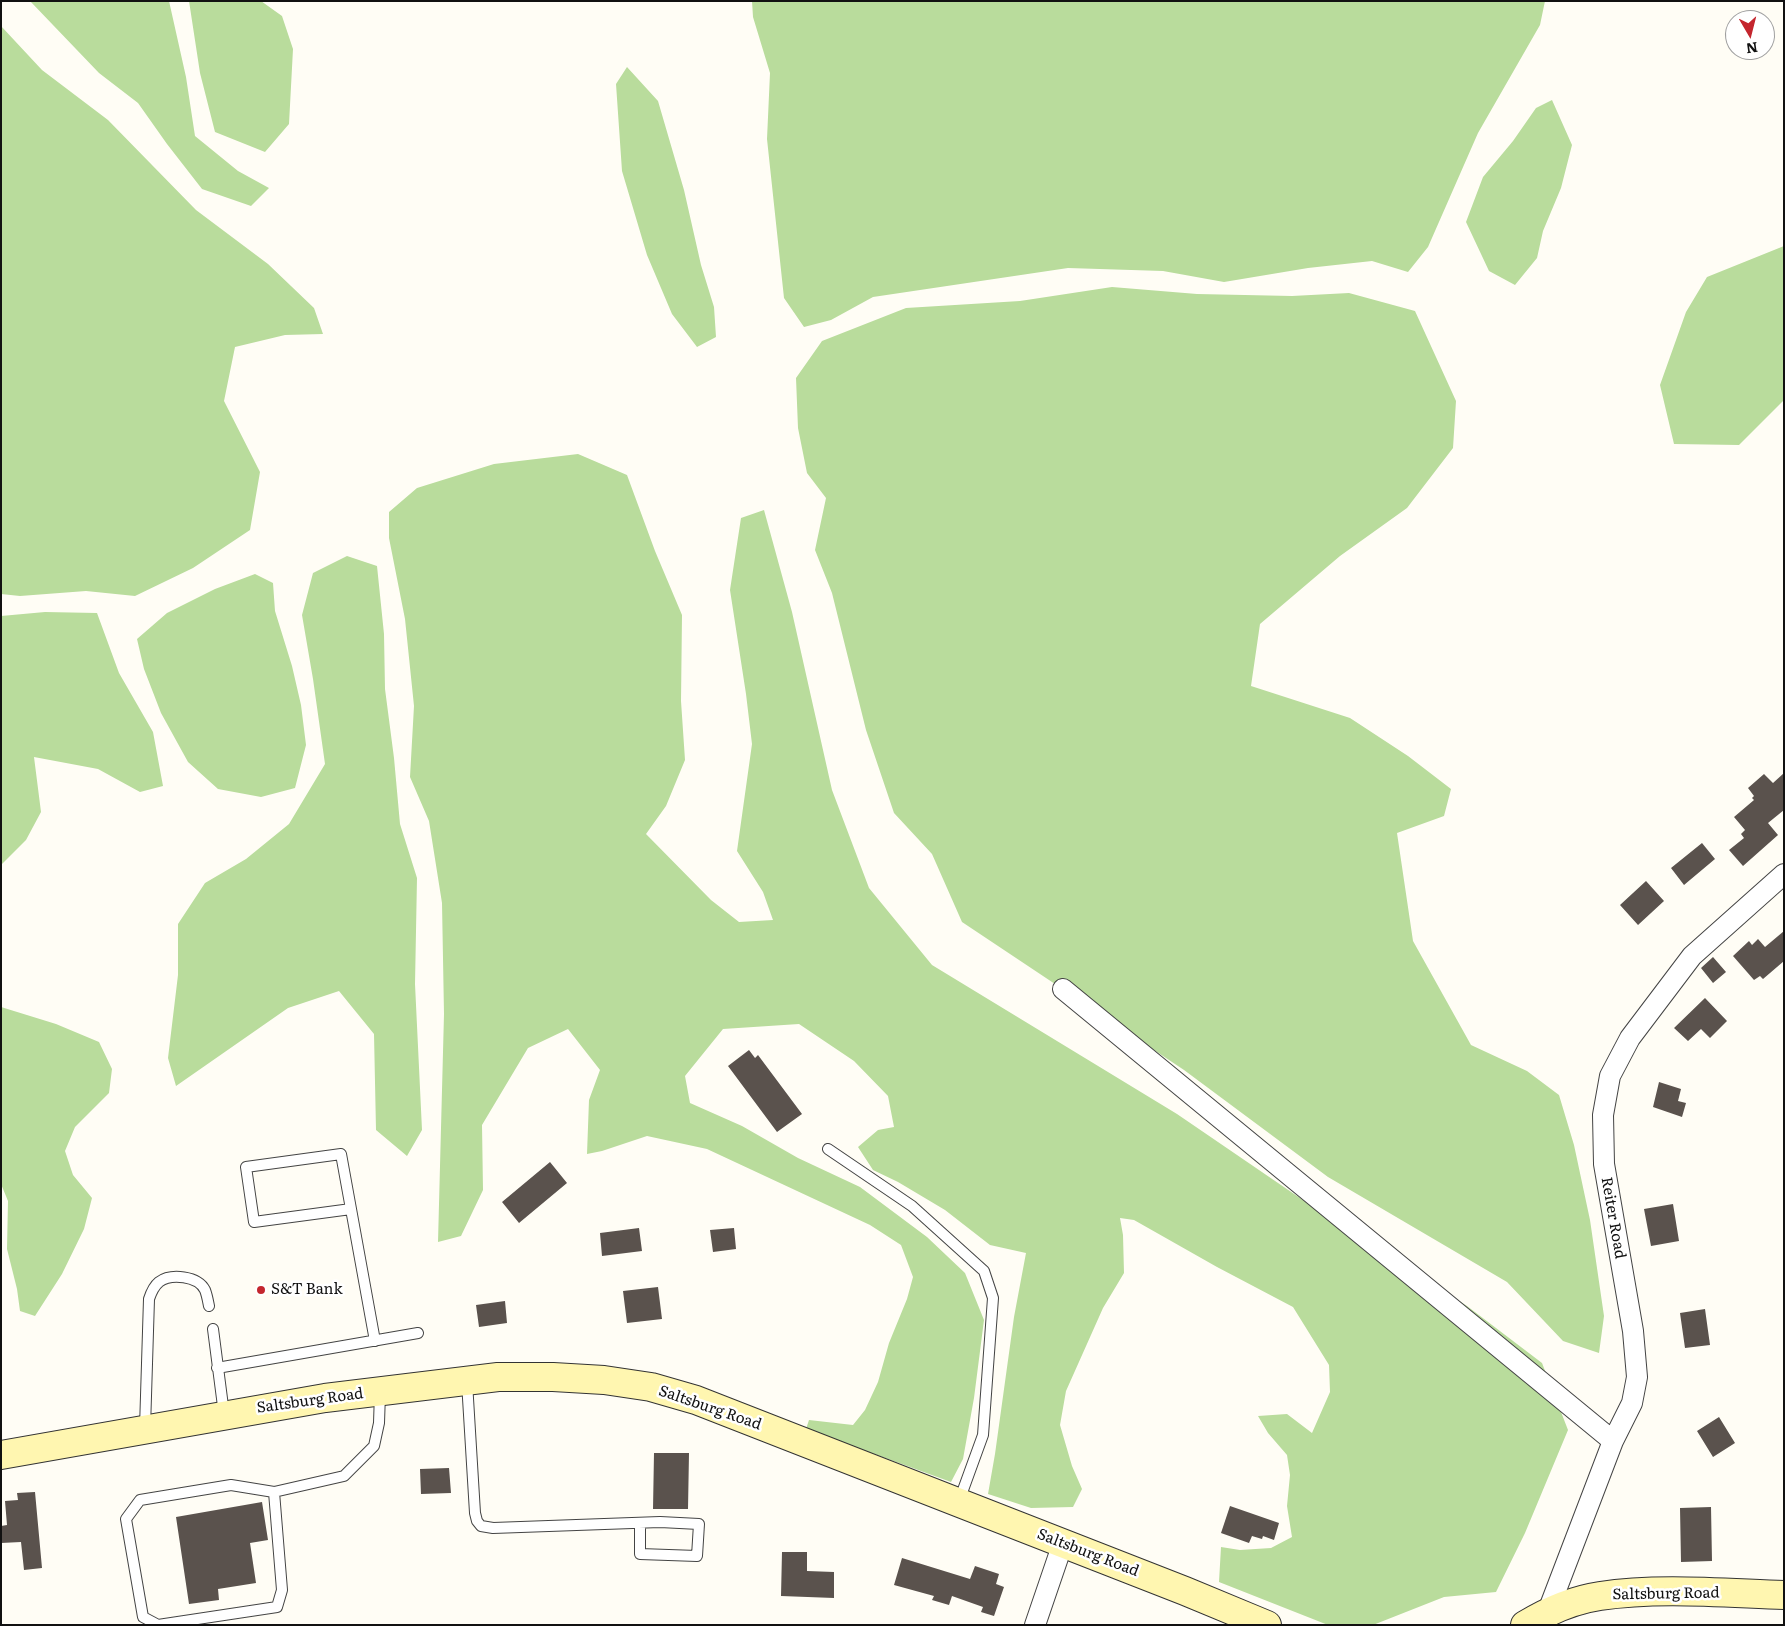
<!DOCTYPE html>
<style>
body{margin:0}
#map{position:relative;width:1785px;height:1626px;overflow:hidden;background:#fffdf5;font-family:Literata,serif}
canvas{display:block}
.frame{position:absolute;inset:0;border:2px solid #111;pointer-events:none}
.north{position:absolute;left:1725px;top:10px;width:50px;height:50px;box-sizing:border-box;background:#fff;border:1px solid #a0a0a0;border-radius:50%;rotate:172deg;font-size:14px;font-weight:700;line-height:20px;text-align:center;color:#111}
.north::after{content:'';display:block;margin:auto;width:18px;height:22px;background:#c4262e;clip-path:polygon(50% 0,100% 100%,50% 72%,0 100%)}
</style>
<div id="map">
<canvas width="1785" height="1626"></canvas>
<div class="frame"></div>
<div class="north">N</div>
</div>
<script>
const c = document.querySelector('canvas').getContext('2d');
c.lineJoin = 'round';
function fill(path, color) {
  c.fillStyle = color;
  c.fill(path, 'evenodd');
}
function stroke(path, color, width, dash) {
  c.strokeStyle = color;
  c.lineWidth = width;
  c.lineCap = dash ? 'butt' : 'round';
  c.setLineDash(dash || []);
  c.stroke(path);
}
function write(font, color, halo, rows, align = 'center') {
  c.font = font + ' Literata,serif';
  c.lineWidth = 5;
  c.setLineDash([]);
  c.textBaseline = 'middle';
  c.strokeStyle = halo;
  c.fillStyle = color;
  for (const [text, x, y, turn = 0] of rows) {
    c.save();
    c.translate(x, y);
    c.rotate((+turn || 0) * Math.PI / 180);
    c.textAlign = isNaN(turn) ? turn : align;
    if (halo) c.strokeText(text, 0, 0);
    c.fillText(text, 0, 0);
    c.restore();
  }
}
fill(new Path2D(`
 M 30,1 L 169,1 L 186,77 L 195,136 L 238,171 L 269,188 L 251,206 L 202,189 L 167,144 L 138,103 L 99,73 Z
 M 189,1 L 261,1 L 282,16 L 293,49 L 289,124 L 265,152 L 215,132 L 200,73 Z
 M 752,1 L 1545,1 L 1540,25 L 1478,133 L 1428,247 L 1408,272 L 1372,261 L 1308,268 L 1224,282 L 1163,271 L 1068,268 L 873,297 L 831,320 L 804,327 L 784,298 L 767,139 L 770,73 L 753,17 Z
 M 1,26 L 42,70 L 108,120 L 196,210 L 268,264 L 314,308 L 323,334 L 285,335 L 235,347 L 224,401 L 260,472 L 250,530 L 193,568 L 135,596 L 86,591 L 20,596 L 1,594 Z
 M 627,67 L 658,101 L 684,190 L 701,265 L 714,307 L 716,337 L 697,347 L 672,314 L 647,255 L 622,171 L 616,84 Z
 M 1552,100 L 1572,145 L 1561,188 L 1543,231 L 1537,258 L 1515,285 L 1489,271 L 1466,222 L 1483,177 L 1513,141 L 1536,108 Z
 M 1784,246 L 1784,400 L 1739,445 L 1674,444 L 1660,385 L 1686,312 L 1707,277 Z
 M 1112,287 L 1197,294 L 1292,296 L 1349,293 L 1415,311 L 1456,401 L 1453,448 L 1407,508 L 1340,556 L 1260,624 L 1251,686 L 1350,718 L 1408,756 L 1451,789 L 1444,816 L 1397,833 L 1413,941 L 1471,1045 L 1527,1071 L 1559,1095 L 1574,1145 L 1590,1220 L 1604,1316 L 1599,1353 L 1563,1341 L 1507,1282 L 1328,1177 L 1184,1070 L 962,922 L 932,854 L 894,813 L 866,730 L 832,593 L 815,550 L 826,498 L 807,473 L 798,428 L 796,378 L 822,341 L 906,308 L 1020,301 Z
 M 578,454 L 627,475 L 655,551 L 682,615 L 681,701 L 685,760 L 666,806 L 646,834 L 711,900 L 739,922 L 773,920 L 763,892 L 737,851 L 752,744 L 746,694 L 730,590 L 741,518 L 764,510 L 792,612 L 832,790 L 869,888 L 932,965 L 1177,1114 L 1319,1211 L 1467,1306 L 1542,1363 L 1568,1430 L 1525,1533 L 1496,1592 L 1444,1597 L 1373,1625 L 1328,1625 L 1219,1582 L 1221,1547 L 1240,1550 L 1271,1548 L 1292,1537 L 1287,1506 L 1290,1475 L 1287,1455 L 1268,1433 L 1258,1416 L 1287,1414 L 1312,1433 L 1330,1392 L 1329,1365 L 1293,1307 L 1217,1267 L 1134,1220 L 1120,1218 L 1123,1235 L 1124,1273 L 1103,1308 L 1066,1391 L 1060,1425 L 1072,1466 L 1082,1489 L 1073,1507 L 1031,1508 L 988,1494 L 995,1454 L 1014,1317 L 1026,1253 L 990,1245 L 945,1210 L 898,1182 L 873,1170 L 858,1147 L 878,1130 L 894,1127 L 888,1096 L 854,1061 L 799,1024 L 723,1029 L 685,1076 L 690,1103 L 742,1126 L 798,1158 L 860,1187 L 927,1237 L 965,1273 L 984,1320 L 974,1398 L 963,1459 L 951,1482 L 806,1429 L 809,1420 L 853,1425 L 865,1410 L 878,1382 L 889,1343 L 907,1299 L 913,1277 L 901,1245 L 870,1225 L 707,1149 L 647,1136 L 602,1151 L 587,1154 L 589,1100 L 600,1070 L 568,1029 L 528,1048 L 482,1125 L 483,1190 L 461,1236 L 438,1242 L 444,1014 L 442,903 L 429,821 L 410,777 L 414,706 L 405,619 L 389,538 L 389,512 L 417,488 L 494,464 Z
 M 347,556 L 377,566 L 384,634 L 385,689 L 394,758 L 400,824 L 417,878 L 415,984 L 422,1130 L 407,1156 L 376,1130 L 374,1034 L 339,991 L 288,1008 L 176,1086 L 168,1058 L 178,975 L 178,924 L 205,883 L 246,859 L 289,824 L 325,764 L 313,679 L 302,615 L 313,573 Z
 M 255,574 L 273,583 L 275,611 L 292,666 L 301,705 L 306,745 L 295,788 L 261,797 L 218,789 L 188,762 L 161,713 L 144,669 L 137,639 L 167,613 L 215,589 Z
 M 45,612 L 97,613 L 119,673 L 153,732 L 163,786 L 140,792 L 98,769 L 34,757 L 41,812 L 26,840 L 1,865 L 1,616 Z
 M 1,1007 L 56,1024 L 99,1042 L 112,1069 L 109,1093 L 75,1127 L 65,1151 L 73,1175 L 92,1198 L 84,1229 L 62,1274 L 35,1316 L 20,1311 L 17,1289 L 7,1249 L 8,1201 L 1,1184 Z`), '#b9dc9c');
fill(new Path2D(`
 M 1784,773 L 1784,810 L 1768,823 L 1778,835 L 1743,866 L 1729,850 L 1744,838 L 1741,834 L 1745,830 L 1734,817 L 1754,800 L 1752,798 L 1754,796 L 1748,788 L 1764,774 L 1773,783 Z
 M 1702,843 L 1715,859 L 1684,885 L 1671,868 Z
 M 1646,881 L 1664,901 L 1638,925 L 1620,905 Z
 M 1784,931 L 1784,961 L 1763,979 L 1760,976 L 1754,980 L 1733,956 L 1749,941 L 1752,945 L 1758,939 L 1765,947 Z
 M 1713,957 L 1726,972 L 1713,983 L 1701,968 Z
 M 1705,998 L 1727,1021 L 1710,1038 L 1701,1029 L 1688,1041 L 1674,1028 Z
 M 749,1050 L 755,1058 L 758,1055 L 802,1114 L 777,1132 L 728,1066 Z
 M 1659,1082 L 1681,1089 L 1678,1101 L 1686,1103 L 1682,1117 L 1653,1107 Z
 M 550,1162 L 567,1183 L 519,1223 L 502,1202 Z
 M 1673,1204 L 1679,1241 L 1651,1246 L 1644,1209 Z
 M 639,1228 L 642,1251 L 602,1256 L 600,1233 Z
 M 734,1228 L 736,1249 L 713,1252 L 710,1230 Z
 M 658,1287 L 662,1319 L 627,1323 L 623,1291 Z
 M 505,1301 L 507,1323 L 479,1327 L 476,1305 Z
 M 1705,1309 L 1710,1345 L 1685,1348 L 1680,1313 Z
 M 1719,1417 L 1735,1443 L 1713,1457 L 1697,1431 Z
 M 654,1453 L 689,1453 L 688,1509 L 653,1509 Z
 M 449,1468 L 451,1493 L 421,1494 L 420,1469 Z
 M 35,1492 L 42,1568 L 24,1570 L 21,1542 L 1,1543 L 1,1526 L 7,1525 L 5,1501 L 18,1500 L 17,1493 Z
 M 262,1502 L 268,1540 L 250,1543 L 256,1583 L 218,1589 L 219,1600 L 189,1604 L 176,1517 Z
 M 1230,1506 L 1279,1523 L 1274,1540 L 1263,1536 L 1262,1539 L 1252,1536 L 1249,1543 L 1221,1533 Z
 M 1711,1507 L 1712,1561 L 1681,1562 L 1680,1508 Z
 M 782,1552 L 807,1552 L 807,1571 L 834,1572 L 834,1598 L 781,1596 Z
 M 902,1558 L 970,1579 L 975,1566 L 999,1574 L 996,1584 L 1004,1587 L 994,1616 L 981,1612 L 983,1607 L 952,1596 L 949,1605 L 932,1600 L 934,1596 L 894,1585 Z`), '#5a524d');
const service = new Path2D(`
 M 828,1149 L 912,1206 L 984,1271 L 993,1298 L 983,1435 L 959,1501
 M 351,1209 L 254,1222 L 246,1167 L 341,1154 L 375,1341
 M 213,1329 L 224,1414
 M 217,1368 L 418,1333
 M 467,1382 L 475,1513 L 477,1521 L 481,1526 L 493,1528 L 660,1522 L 699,1524 L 697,1556 L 640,1554 L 640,1523
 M 145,1428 L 149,1299 C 151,1293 154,1286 159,1282 C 171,1273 198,1276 205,1290 C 207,1295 208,1301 209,1306
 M 274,1492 L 282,1590 L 277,1607 L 158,1625 L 143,1617 L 126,1519 L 140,1500 L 231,1485 L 274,1492 L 344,1476 L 374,1446 L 379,1423 L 380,1393`);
const minor = new Path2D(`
 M 1063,989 L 1613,1441
 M 1548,1611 L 1613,1441 L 1632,1403 L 1637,1377 L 1633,1331 L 1604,1164 L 1603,1115 L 1610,1076 L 1630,1038 L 1692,956 L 1784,874
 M 1035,1625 L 1063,1543`);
const secondary = new Path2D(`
 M 1,1455 L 325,1398 L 498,1377 L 553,1377 L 604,1380 L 651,1387 L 696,1400 L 1185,1591 L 1267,1625
 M 1525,1625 C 1548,1611 1573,1600 1600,1596 C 1657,1587 1725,1593 1784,1595`);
stroke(service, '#444', 12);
stroke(minor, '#444', 22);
stroke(secondary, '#333', 30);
stroke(service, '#fff', 10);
stroke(minor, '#fff', 20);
stroke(secondary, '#fff6b0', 28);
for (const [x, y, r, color] of [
 [261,1290,5,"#c4262e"]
]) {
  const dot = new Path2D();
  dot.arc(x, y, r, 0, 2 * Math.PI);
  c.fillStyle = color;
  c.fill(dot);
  stroke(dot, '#fff', 2);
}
write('15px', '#111', '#fff', [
 ["Reiter Road",1613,1218,80],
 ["Saltsburg Road",310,1401,-8],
 ["Saltsburg Road",710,1408,19],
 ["Saltsburg Road",1088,1553,21],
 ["Saltsburg Road",1666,1594,-1]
]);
write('15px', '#111', '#fff', [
 ["S&T Bank",271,1290]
], 'left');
</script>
